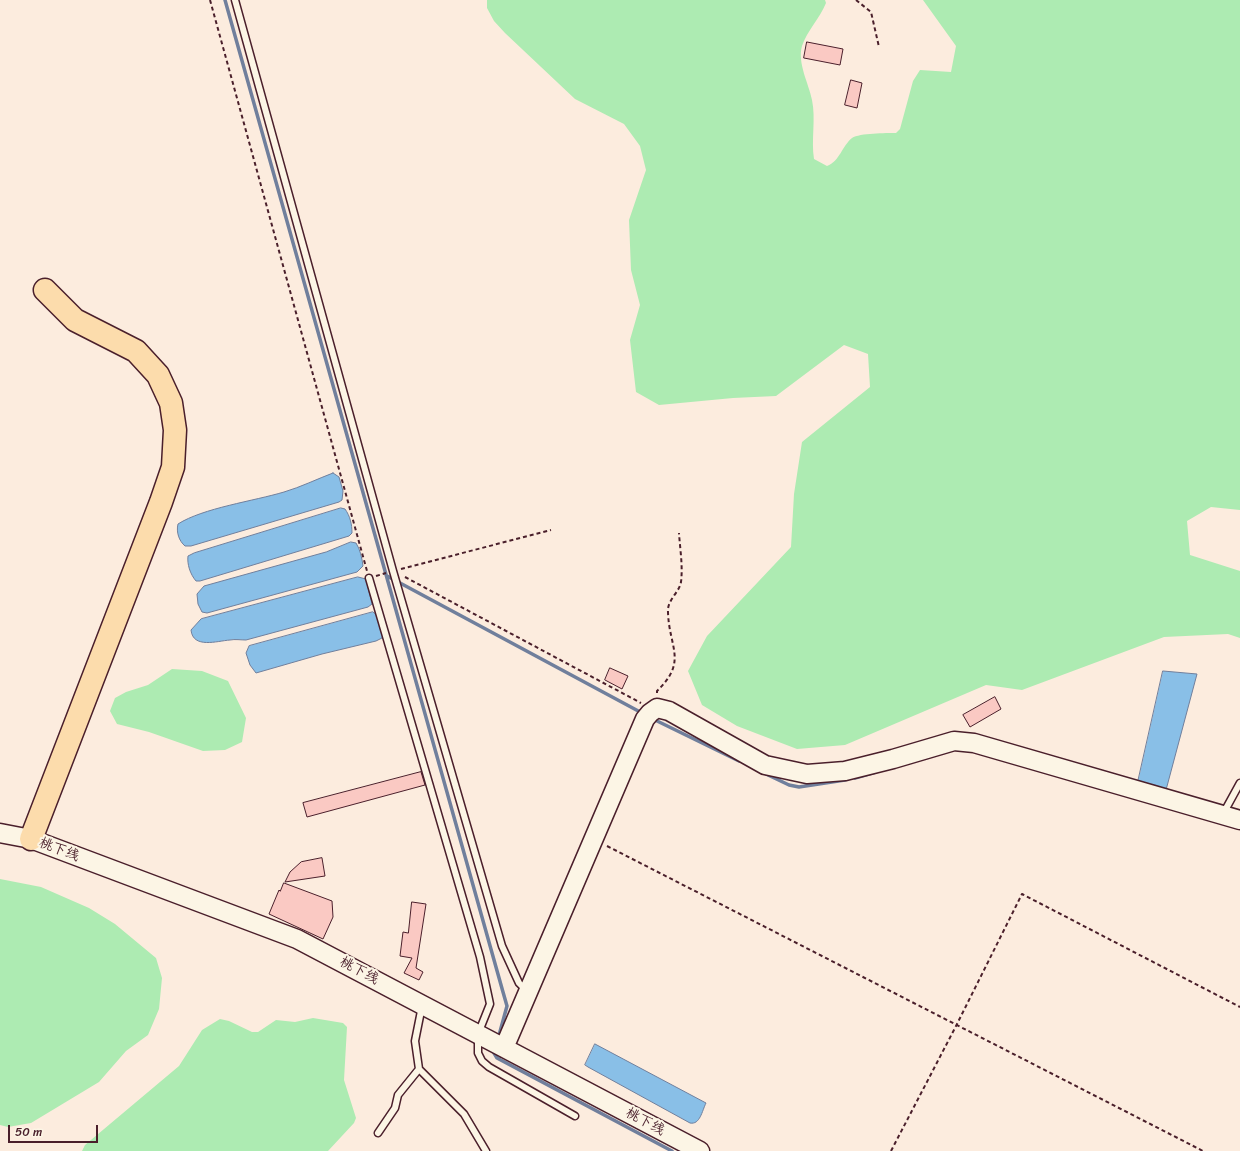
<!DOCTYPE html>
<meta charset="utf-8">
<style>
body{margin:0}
#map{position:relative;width:1240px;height:1151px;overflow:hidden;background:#fcecde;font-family:Sriracha,sans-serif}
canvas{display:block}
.scale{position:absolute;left:8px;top:1125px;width:90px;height:18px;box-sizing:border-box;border:2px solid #4a1f2b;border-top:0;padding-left:5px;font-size:12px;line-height:14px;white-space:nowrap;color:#4a1f2b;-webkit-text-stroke:3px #fcf5e5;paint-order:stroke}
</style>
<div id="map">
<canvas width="1240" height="1151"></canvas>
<div class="scale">50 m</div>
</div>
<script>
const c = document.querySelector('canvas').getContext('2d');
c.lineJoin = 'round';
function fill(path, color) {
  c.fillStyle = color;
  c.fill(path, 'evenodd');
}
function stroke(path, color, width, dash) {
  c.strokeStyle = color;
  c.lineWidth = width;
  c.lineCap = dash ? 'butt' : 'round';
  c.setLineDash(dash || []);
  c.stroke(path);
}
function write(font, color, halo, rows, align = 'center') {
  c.font = font + ' Sriracha,"LXGW WenKai TC",sans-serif';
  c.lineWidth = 4;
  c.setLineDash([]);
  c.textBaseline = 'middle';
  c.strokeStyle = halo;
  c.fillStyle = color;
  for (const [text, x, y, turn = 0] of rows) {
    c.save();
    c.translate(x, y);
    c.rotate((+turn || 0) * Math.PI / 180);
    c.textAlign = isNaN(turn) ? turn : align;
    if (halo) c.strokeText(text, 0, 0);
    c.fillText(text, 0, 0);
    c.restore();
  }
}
fill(new Path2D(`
 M 487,0 L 825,0 L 826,3 C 820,18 807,31 802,46 C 797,63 809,84 812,100 C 816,119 811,140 814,159 L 827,166 C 840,161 842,146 852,138 C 860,133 886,133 896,133 L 900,129 L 913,81 L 920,70 L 951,72 L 956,46 L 923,0 L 1240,0 L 1240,510 L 1211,507 L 1187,521 L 1190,555 L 1240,571 L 1240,638 L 1228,634 L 1164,637 L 1022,690 L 986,685 L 845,745 L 797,749 L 737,726 L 702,705 L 688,671 L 707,636 L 791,547 L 794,494 L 802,442 L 870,387 L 868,354 L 844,345 L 776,396 L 733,398 L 659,405 L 636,392 L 630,340 L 640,305 L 631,270 L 629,220 L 646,170 L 640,146 L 624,124 L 575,99 L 505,33 L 494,21 L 487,8 Z
 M 172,669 L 202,671 L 228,681 L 246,718 L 242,742 L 225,750 L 203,751 L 149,732 L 117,724 L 110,711 L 115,698 L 126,692 L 148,685 Z
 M 0,879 L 41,887 L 89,908 L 115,924 L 156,958 L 162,978 L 159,1009 L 148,1035 L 126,1051 L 99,1082 L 31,1123 L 8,1127 L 0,1125 Z
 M 313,1018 L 343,1023 L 347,1027 L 344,1080 L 356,1118 L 354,1123 L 328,1151 L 82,1151 L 85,1145 L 179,1066 L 202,1030 L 220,1019 L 229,1021 L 252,1032 L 258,1032 L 276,1020 L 295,1022 Z`), '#adebb2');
const water = new Path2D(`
 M 333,473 L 339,477 L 343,491 L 342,500 L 339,502 L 191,546 L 185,546 C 179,541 176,532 178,524 C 203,508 254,501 284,492 C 301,487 317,479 333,473 Z
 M 341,508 L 345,509 C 350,516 352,524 352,533 L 349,536 L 200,581 L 196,581 C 190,574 187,564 188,556 L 194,553 Z
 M 351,542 L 356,543 C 360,549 362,558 363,566 L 357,572 L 207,613 L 202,612 L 198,604 L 197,594 L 204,586 L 326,552 Z
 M 358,577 L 366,579 L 372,604 L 368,607 L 246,640 C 241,640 235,639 230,640 C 217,641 193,649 191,630 L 201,619 Z
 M 373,612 L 377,615 L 383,635 L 382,638 L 376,641 L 322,654 L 256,673 L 250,665 L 246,653 L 249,646 Z
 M 1163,671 L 1197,674 L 1166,790 L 1138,782 Z
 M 595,1044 L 706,1103 C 702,1111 700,1125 690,1123 L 588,1067 L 585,1065 Z`);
fill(water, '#89bfe7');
stroke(water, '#707f9c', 1);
stroke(new Path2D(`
 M 225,0 L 503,992 L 507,1006 L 498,1039
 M 387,576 L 642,713
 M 653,719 L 739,761
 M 766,774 L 789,785 L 799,787 L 845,780
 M 855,778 L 876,772
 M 495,1048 L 494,1053 L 497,1058 L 672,1151`), '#707f9c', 3.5);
const building = new Path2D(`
 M 807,42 L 843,49 L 840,65 L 804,58 Z
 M 851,80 L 862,83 L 857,108 L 845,105 Z
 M 610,668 L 628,676 L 622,689 L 605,680 Z
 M 995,697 L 1001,709 L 970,727 L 963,715 Z
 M 421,772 L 425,785 L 307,817 L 303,803 Z
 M 322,858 L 325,876 L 285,882 L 290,872 L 301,862 Z
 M 284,883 L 332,901 L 333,917 L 323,939 L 269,914 L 279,890 L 280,891 Z
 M 412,902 L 426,904 L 416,968 L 423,972 L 419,980 L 404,973 L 412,958 L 400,956 L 403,932 L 408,933 Z`);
fill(building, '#fac9c3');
stroke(building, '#4a1f2b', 1);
const lane = new Path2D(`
 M 235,0 L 393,571 L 502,946 L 519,983 L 526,990
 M 369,578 L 480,957 L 490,1004 L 478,1034 L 478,1053 L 482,1061 L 489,1067 L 575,1116
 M 1223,814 L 1240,783
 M 422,1006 L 415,1041 L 419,1069 L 464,1114 L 486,1151
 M 378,1133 L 395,1108 L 398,1095 L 419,1069`);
const secondary = new Path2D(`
 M 0,833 L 31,839 L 297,939 L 700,1151
 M 504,1048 L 645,719 L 650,713 L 657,708 L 669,711 L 765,765 L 807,774 L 845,771 L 893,759 L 954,741 L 974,743 L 1240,820`);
const highway = new Path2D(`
 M 31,839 L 161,502 L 173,467 L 175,430 L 171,403 L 158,375 L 136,351 L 75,320 L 45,290`);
stroke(lane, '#4a1f2b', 9);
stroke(secondary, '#4a1f2b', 21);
stroke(highway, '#4a1f2b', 25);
stroke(new Path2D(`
 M 210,0 L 367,571
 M 856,0 L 871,12 L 879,47
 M 401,569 L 551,530
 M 376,576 L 386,573
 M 405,577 L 641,703
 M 657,693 L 657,691 C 688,661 669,648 668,612 C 667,600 679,593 681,582 C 683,566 680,549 679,533
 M 607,846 L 1203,1151
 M 891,1151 L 956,1026 L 1022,894 L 1240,1007`), '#4a1f2b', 2, [4, 3]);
stroke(lane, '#fcf5e5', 6);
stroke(secondary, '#fcf5e5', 18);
stroke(highway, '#fcdcac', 22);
write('14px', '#4a1f2b', '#fcf5e5', [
 ["桃下线",59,850,21],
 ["桃下线",359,971,28],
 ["桃下线",645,1122,28]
]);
</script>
